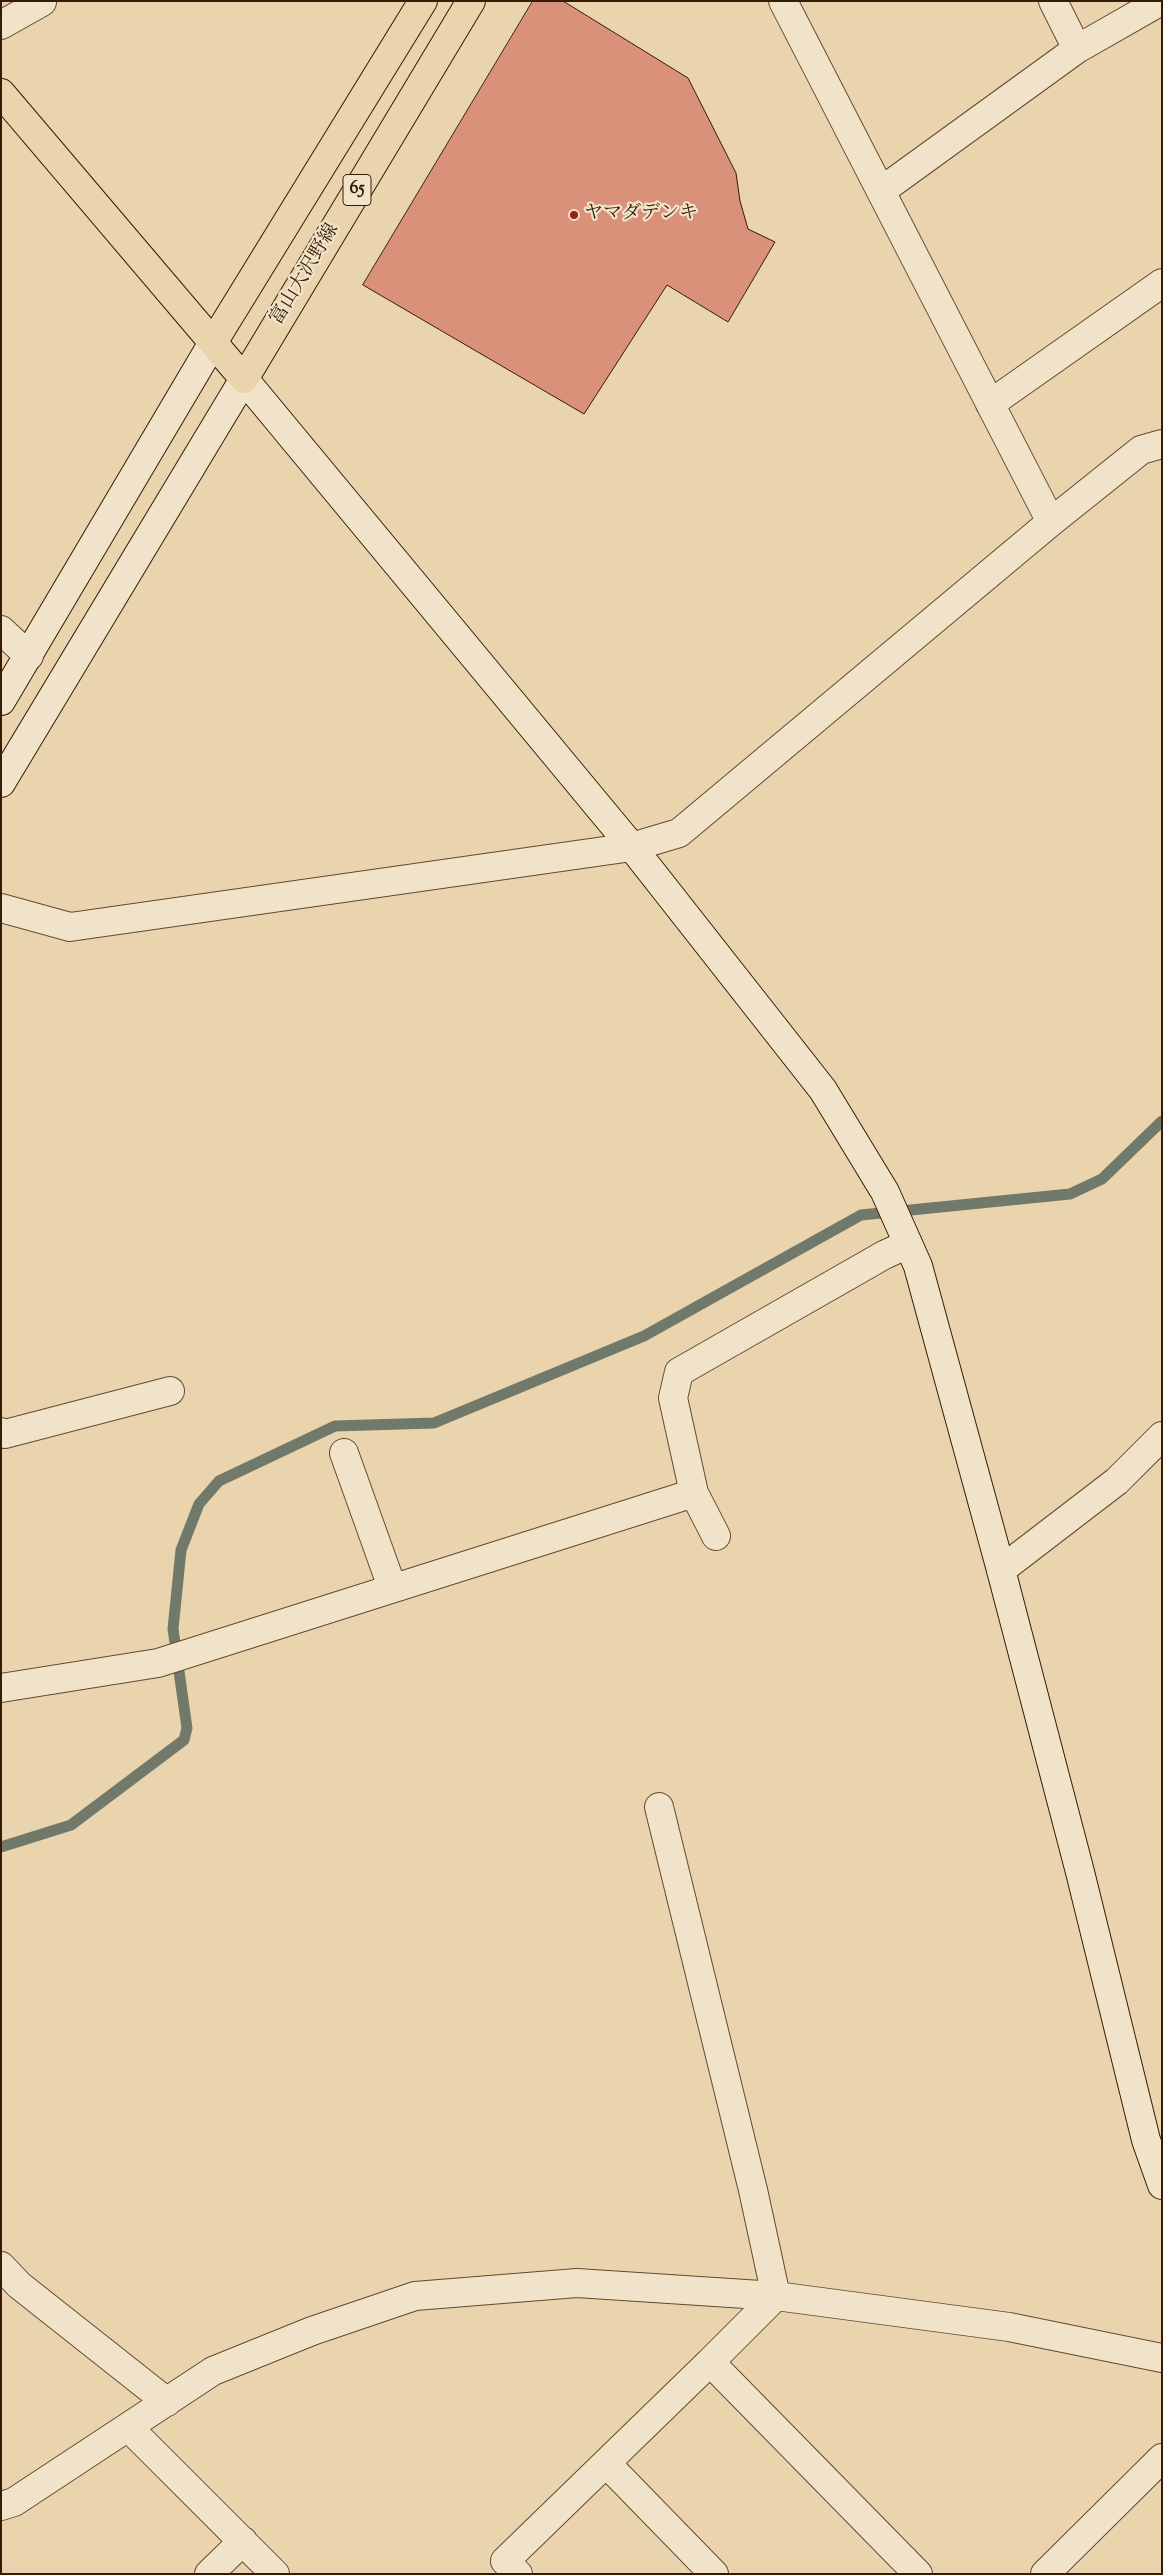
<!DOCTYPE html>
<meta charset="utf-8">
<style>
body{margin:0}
#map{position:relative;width:1163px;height:2575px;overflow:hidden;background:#ead4ad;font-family:"Sorts Mill Goudy",serif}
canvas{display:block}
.frame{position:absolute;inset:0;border:2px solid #361b06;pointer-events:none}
</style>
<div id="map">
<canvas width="1163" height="2575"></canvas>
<div class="frame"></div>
</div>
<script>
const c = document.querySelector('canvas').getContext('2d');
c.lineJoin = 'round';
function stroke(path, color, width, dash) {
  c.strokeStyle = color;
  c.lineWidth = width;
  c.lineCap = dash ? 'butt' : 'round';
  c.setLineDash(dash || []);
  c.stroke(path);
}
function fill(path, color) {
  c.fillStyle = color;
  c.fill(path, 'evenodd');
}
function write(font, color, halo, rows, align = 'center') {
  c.font = font + ' "Sorts Mill Goudy","Noto Serif JP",serif';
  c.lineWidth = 4.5;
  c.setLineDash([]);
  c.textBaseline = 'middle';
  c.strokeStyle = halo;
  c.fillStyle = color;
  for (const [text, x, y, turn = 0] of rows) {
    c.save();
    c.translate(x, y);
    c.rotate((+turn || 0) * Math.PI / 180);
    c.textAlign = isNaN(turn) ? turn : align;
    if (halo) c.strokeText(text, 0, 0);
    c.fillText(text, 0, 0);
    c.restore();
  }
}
stroke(new Path2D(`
 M 1,1847 L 71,1825 L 184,1740 L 187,1728 L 173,1629 L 181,1550 L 199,1504 L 219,1481 L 335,1426 L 434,1423 L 644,1336 L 861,1215 L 1070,1194 L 1102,1179 L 1162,1121`), '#71796b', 11);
const building = new Path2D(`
 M 533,1 L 563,1 L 688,78 L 736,173 L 740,201 L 748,229 L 775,242 L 728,322 L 667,285 L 584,414 L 363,285 Z`);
fill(building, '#d9917a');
stroke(building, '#361b06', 1);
const street = new Path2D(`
 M 783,1 L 1051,522
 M 1053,1 L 1077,49
 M 1,25 L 42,2
 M 881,191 L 1077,49 L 1161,1
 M 990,404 L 1162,283
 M 1,630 L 29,656
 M 1,908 L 70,927 L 632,847 L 679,833 L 1051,522 L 1141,450 L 1162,444
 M 1,1432 L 5,1434 L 170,1391
 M 344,1453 L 392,1587
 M 716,1536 L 694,1493 L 673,1398 L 679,1372 L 884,1255 L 908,1244
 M 1001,1570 L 1117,1481 L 1162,1436
 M 1,1688 L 158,1663 L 694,1493
 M 659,1807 L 753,2190 L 776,2296 L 710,2362 L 918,2574
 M 1,2266 L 19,2285 L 167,2402
 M 129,2428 L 275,2574
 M 606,2463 L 714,2574
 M 1,2506 L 14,2502 L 213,2371 L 312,2331 L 415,2296 L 577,2283 L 776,2296 L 1009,2327 L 1162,2358
 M 209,2574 L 243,2541
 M 518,2574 L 505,2561 L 710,2362
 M 1045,2574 L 1162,2458`);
const secondary = new Path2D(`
 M 1,701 L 214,341
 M 1,783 L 244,379 L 632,847 L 823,1090 L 885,1192 L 918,1266 L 1001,1570 L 1080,1872 L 1146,2140 L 1162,2185`);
const primary = new Path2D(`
 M 1,93 L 244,379 L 471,1
 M 214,341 L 423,1`);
stroke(street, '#634930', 30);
stroke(secondary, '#361b06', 30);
stroke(primary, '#361b06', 30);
stroke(street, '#f1e3ca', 28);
stroke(secondary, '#f1e3ca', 28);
stroke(primary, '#ead4ad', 28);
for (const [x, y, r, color] of [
 [574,215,5,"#8f2418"]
]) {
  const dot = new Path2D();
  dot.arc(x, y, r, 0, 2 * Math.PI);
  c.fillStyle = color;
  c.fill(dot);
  stroke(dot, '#f1e3ca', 2);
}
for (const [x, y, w] of [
 [357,190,28]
]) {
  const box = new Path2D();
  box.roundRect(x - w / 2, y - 15.5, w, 31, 4);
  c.fillStyle = '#f1e3ca';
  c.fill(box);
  stroke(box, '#361b06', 1);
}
write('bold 18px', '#361b06', null, [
 ["65",357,190]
]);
write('19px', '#361b06', '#f1e3ca', [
 ["ヤマダデンキ",584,215]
], 'left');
write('19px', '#361b06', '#f1e3ca', [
 ["富山大沢野線",306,275,-59]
]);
</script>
